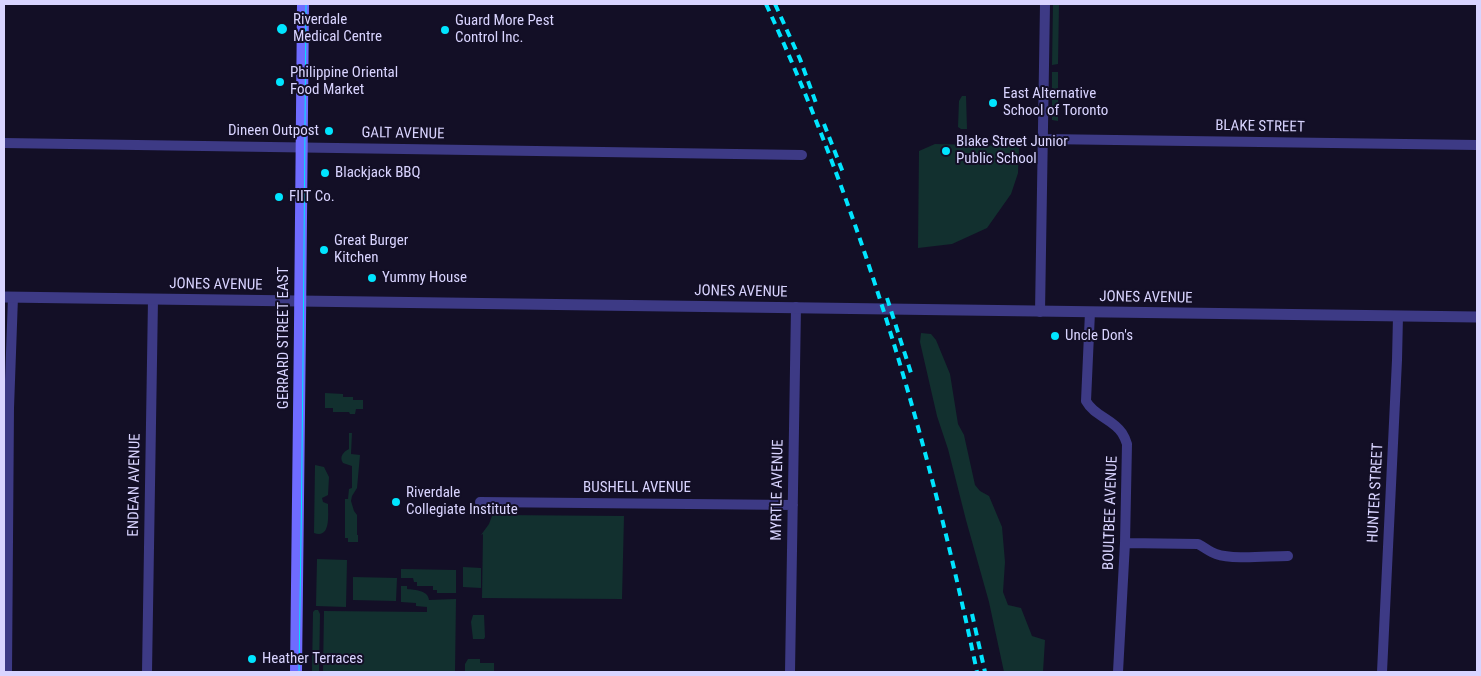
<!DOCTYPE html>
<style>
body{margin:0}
#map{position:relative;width:1481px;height:676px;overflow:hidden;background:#130f26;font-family:"Roboto Condensed",sans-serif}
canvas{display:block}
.frame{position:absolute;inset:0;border:5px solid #d9d4ff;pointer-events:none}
</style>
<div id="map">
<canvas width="1481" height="676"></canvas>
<div class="frame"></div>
</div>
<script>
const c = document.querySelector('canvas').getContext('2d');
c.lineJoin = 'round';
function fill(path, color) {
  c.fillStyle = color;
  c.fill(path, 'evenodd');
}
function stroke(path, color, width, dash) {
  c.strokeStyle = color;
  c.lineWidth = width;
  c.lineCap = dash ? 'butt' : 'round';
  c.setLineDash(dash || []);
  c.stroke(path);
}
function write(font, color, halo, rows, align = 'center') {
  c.font = font + ' "Roboto Condensed",sans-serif';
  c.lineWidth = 4;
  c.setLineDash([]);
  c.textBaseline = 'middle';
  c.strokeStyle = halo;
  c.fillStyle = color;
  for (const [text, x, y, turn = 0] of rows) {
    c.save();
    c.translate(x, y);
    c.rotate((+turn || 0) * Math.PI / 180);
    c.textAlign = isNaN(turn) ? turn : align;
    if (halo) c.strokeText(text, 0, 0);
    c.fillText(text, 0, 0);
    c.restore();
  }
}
fill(new Path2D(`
 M 1053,4 L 1059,4 L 1058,64 L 1052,65 Z
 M 1052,72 L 1058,72 L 1058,121 L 1052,120 Z
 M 962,96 L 966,96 L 967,129 L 961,129 L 958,127 L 959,101 Z
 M 935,144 L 1019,146 L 1018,173 L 1011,194 L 987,228 L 952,244 L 918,248 L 919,151 Z
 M 921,333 L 931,334 L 936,340 L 950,374 L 958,424 L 964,435 L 975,485 L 980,491 L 989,496 L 1002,527 L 1005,562 L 1003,592 L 1008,605 L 1021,608 L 1032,636 L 1045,640 L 1043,672 L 1004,672 L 989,602 L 966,520 L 948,449 L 937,416 L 920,342 Z
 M 325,393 L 343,394 L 343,397 L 353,397 L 353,400 L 363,400 L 363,409 L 356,409 L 355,414 L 350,414 L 349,412 L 333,412 L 333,408 L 325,408 Z
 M 349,433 L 352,433 L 351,454 L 360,455 L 357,488 L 352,496 L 351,501 L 354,511 L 357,515 L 357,535 L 358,535 L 358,542 L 348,542 L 348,538 L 345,538 L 345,499 L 348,499 L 349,489 L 352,488 L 352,466 L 343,463 C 339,457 343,452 349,449 Z
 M 315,465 L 324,467 L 329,477 L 328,495 L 322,498 L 323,502 L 328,504 C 328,515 331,539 314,533 Z
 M 493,513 L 497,515 L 624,516 L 622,599 L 482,598 L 483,534 L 481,535 L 489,524 Z
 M 317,559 L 347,560 L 346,607 L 316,606 Z
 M 463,567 L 481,568 L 481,588 L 463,587 Z
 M 401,569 L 456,570 L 456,593 L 437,593 L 437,590 L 433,590 L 433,586 L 417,586 L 417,582 L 414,582 L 413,578 L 401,578 Z
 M 353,577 L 397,578 L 396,601 L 353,600 Z
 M 401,586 L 407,586 L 407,589 C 415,590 428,590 429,600 L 456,599 L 455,672 L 323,672 L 324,611 L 427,612 L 427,607 L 416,606 L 416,603 L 401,602 Z
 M 315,610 L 318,610 L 320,614 L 319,672 L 312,672 L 313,612 Z
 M 473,615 L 484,615 L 485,637 L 484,639 L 473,639 L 471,622 Z
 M 468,659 L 480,659 L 480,663 L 494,663 L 494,672 L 465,672 L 465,664 Z`), '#12302f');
stroke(new Path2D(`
 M 1043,139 L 1477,145
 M 4,143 L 802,155
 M 1040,312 L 1045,4
 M 1090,312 L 1086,401 C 1094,416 1113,419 1122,433 C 1124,436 1126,441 1127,444 L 1125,543 L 1118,672
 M 480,502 L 793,505
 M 1125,543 L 1198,544 C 1204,547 1210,552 1216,554 C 1233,560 1268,556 1288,556
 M 7,672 L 9,408 L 13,297
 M 147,672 L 153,299
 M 790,672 L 796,307
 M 1382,672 L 1397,360 L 1398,316`), '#3d3a85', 10);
stroke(new Path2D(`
 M 4,297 L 1477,317`), '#3d3a85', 11);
stroke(new Path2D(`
 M 296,672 C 299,449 301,227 303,4`), '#6f6bff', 12);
stroke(new Path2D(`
 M 299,672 C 303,449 304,227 306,4`), '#00e5ff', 1);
stroke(new Path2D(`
 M 766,4 C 864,217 929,443 977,672
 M 775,4 L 800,59 L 816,103
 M 824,124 L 844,175
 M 887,298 L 912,376
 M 972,614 L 985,672`), '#00e5ff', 4, [8, 6]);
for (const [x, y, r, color] of [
 [282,29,6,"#00e5ff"],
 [445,30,5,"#00e5ff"],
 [280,82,5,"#00e5ff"],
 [993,103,5,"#00e5ff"],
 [329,131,5,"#00e5ff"],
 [946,151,5,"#00e5ff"],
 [325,173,5,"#00e5ff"],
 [279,197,5,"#00e5ff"],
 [324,250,5,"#00e5ff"],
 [372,278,5,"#00e5ff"],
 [1055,336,5,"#00e5ff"],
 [396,502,5,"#00e5ff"],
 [252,659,5,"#00e5ff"]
]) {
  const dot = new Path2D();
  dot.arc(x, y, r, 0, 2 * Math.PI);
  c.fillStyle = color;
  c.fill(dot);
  stroke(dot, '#130f26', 2);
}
write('15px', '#d9d4ff', '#130f26', [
 ["Riverdale",293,20],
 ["Medical Centre",293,37],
 ["Guard More Pest",455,21],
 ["Control Inc.",455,38],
 ["Philippine Oriental",290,73],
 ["Food Market",290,90],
 ["East Alternative",1003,94],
 ["School of Toronto",1003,111],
 ["Dineen Outpost",319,131,"right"],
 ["Blake Street Junior",956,142],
 ["Public School",956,159],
 ["Blackjack BBQ",335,173],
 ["FIIT Co.",289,197],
 ["Great Burger",334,241],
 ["Kitchen",334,258],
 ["Yummy House",382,278],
 ["Uncle Don's",1065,336],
 ["Riverdale",406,493],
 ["Collegiate Institute",406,510],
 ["Heather Terraces",262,659]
], 'left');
write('15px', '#d9d4ff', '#130f26', [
 ["BLAKE STREET",1260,127,1],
 ["GALT AVENUE",403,134,1],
 ["JONES AVENUE",216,285,1],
 ["JONES AVENUE",741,292,1],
 ["JONES AVENUE",1146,298,1],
 ["GERRARD STREET EAST",284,338,-90],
 ["ENDEAN AVENUE",135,485,-89],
 ["BUSHELL AVENUE",637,488],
 ["MYRTLE AVENUE",778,490,-89],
 ["HUNTER STREET",1376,493,-87],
 ["BOULTBEE AVENUE",1111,513,-88]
]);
</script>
